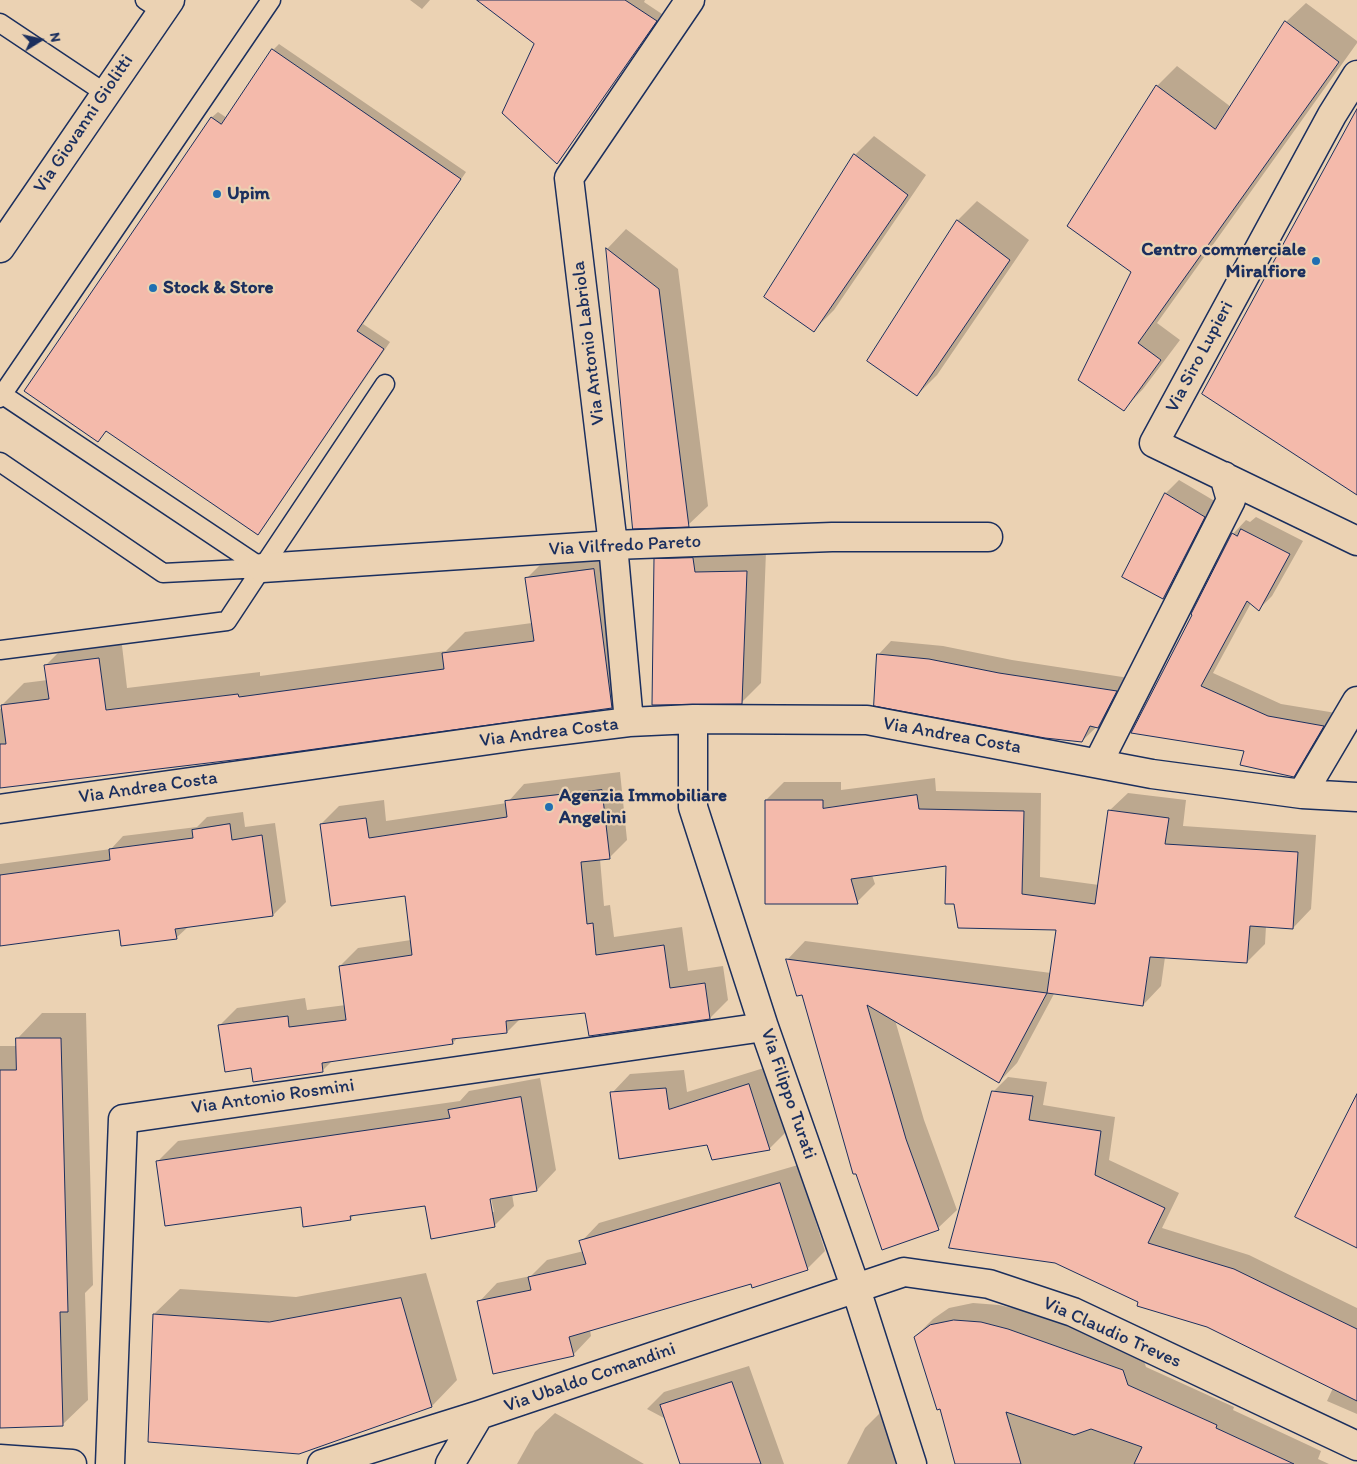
<!DOCTYPE html>
<style>
body{margin:0}
#map{position:relative;width:1357px;height:1464px;overflow:hidden;background:#ebd2b3;font-family:Itim,sans-serif}
canvas{display:block}
.north{position:absolute;left:15px;top:15px;width:50px;height:50px;-webkit-text-stroke:4px #ebd2b3;paint-order:stroke;rotate:80deg;font-size:14px;font-weight:700;line-height:20px;text-align:center;color:#1b2f5e}
.north::after{content:'';display:block;margin:auto;width:18px;height:22px;background:#1b2f5e;clip-path:polygon(50% 0,100% 100%,50% 72%,0 100%)}
</style>
<div id="map">
<canvas width="1357" height="1464"></canvas>
<div class="north">N</div>
</div>
<script>
const c = document.querySelector('canvas').getContext('2d');
c.lineJoin = 'round';
function fill(path, color) {
  c.fillStyle = color;
  c.fill(path, 'evenodd');
}
function stroke(path, color, width, dash) {
  c.strokeStyle = color;
  c.lineWidth = width;
  c.lineCap = dash ? 'butt' : 'round';
  c.setLineDash(dash || []);
  c.stroke(path);
}
function write(font, color, halo, rows, align = 'center') {
  c.font = font + ' Itim,sans-serif';
  c.lineWidth = 4.5;
  c.setLineDash([]);
  c.textBaseline = 'middle';
  c.strokeStyle = halo;
  c.fillStyle = color;
  for (const [text, x, y, turn = 0] of rows) {
    c.save();
    c.translate(x, y);
    c.rotate((+turn || 0) * Math.PI / 180);
    c.textAlign = isNaN(turn) ? turn : align;
    if (halo) c.strokeText(text, 0, 0);
    c.fillText(text, 0, 0);
    c.restore();
  }
}
fill(new Path2D(`
 M 410,0 L 430,0 L 422,9 Z
 M 479,0 L 645,0 L 644,2 L 662,14 L 563,156 L 557,163 L 535,44 Z
 M 1306,3 L 1357,41 L 1357,43 L 1157,323 L 1180,340 L 1143,389 L 1124,409 L 1132,272 L 1068,226 L 1157,86 L 1177,66 L 1231,107 L 1286,22 Z
 M 279,44 L 466,172 L 363,324 L 390,342 L 264,527 L 257,534 L 107,431 L 98,440 L 211,118 L 218,112 L 227,118 L 273,50 Z
 M 874,136 L 926,175 L 834,310 L 814,330 L 855,155 Z
 M 977,201 L 1029,240 L 937,375 L 917,395 L 869,361 L 958,220 Z
 M 626,229 L 678,269 L 708,506 L 688,525 L 607,249 Z
 M 1179,480 L 1218,503 L 1176,585 L 1163,598 L 1123,577 L 1166,493 Z
 M 1256,517 L 1303,541 L 1272,596 L 1259,609 L 1251,603 L 1213,673 L 1281,704 L 1336,713 L 1307,762 L 1293,776 L 1246,750 L 1133,732 L 1194,614 L 1192,614 L 1233,534 L 1246,520 L 1250,522 Z
 M 675,540 L 766,551 L 761,683 L 742,702 L 655,560 Z
 M 616,548 L 634,685 L 611,707 L 0,786 L 0,709 L 2,708 L 2,705 L 24,683 L 48,680 L 46,665 L 68,643 L 121,637 L 127,688 L 260,672 L 260,676 L 446,651 L 465,632 L 532,623 L 526,579 L 548,557 Z
 M 891,641 L 943,646 L 1012,660 L 1129,678 L 1111,713 L 1082,741 L 878,655 Z
 M 620,772 L 627,840 L 609,858 L 600,859 L 604,906 L 610,905 L 614,937 L 682,927 L 688,971 L 723,966 L 728,1000 L 710,1018 L 586,1011 L 520,1019 L 507,1032 L 458,1037 L 453,1043 L 333,1060 L 322,1071 L 252,1067 L 219,1026 L 237,1008 L 305,998 L 307,1010 L 346,1005 L 340,966 L 358,948 L 411,940 L 406,895 L 321,824 L 339,806 L 384,800 L 386,821 L 507,803 L 524,784 Z
 M 935,778 L 936,791 L 1041,793 L 1040,877 L 1099,885 L 1109,811 L 1128,793 L 1186,800 L 1183,826 L 1316,835 L 1311,909 L 1293,928 L 1266,926 L 1265,944 L 1247,962 L 1165,957 L 1161,986 L 1143,1005 L 1055,992 L 1017,1063 L 999,1082 L 895,1020 L 924,1120 L 957,1210 L 938,1228 L 802,993 L 787,960 L 805,941 L 1051,973 L 1057,929 L 947,865 L 872,875 L 875,884 L 857,902 L 766,800 L 784,782 L 841,782 L 841,790 Z
 M 243,812 L 245,827 L 275,823 L 286,902 L 273,915 L 188,927 L 176,938 L 120,928 L 0,945 L 0,864 L 111,849 L 123,836 L 197,827 L 207,817 Z
 M 42,1013 L 86,1013 L 93,1285 L 85,1293 L 88,1400 L 62,1425 L 0,1427 L 0,1046 L 17,1046 L 17,1039 Z
 M 767,1067 L 787,1131 L 769,1149 L 708,1144 L 612,1093 L 630,1074 L 684,1070 L 687,1092 Z
 M 1008,1077 L 1047,1082 L 1043,1105 L 1115,1117 L 1109,1160 L 1179,1193 L 1162,1228 L 1249,1255 L 1357,1308 L 1357,1414 L 1327,1401 L 1333,1388 L 1208,1326 L 1139,1301 L 993,1092 Z
 M 540,1078 L 556,1170 L 537,1190 L 512,1194 L 514,1206 L 494,1226 L 426,1205 L 355,1214 L 350,1219 L 158,1161 L 178,1141 L 460,1101 L 469,1091 ZM 488,1193 L 490,1193 L 494,1212 L 491,1212 Z
 M 798,1165 L 825,1251 L 807,1269 L 752,1282 L 590,1330 L 591,1336 L 573,1355 L 479,1302 L 497,1283 L 531,1276 L 547,1260 L 584,1251 L 581,1242 L 599,1223 Z
 M 426,1273 L 457,1380 L 432,1406 L 299,1453 L 154,1314 L 180,1289 L 296,1297 Z
 M 973,1303 L 999,1305 L 1026,1311 L 1141,1352 L 1146,1367 L 1234,1407 L 1233,1410 L 1321,1451 L 1318,1459 L 1329,1464 L 956,1464 L 941,1408 L 915,1337 L 933,1319 L 949,1308 Z
 M 749,1366 L 784,1464 L 700,1464 L 711,1443 L 647,1409 L 664,1392 Z
 M 884,1409 L 902,1464 L 847,1464 L 865,1428 Z
 M 555,1413 L 644,1464 L 517,1464 L 535,1432 Z`), '#0003');
const building = new Path2D(`
 M 477,0 L 625,0 L 657,21 L 557,164 L 502,113 L 534,44 Z
 M 1285,21 L 1339,62 L 1138,343 L 1161,360 L 1124,411 L 1078,380 L 1131,272 L 1067,226 L 1156,85 L 1215,129 Z
 M 272,49 L 461,179 L 357,331 L 384,349 L 258,535 L 106,431 L 98,442 L 24,391 L 211,117 L 221,124 Z
 M 1357,109 L 1357,495 L 1202,394 Z
 M 854,154 L 908,195 L 814,332 L 764,297 Z
 M 957,220 L 1010,260 L 917,396 L 867,361 Z
 M 606,248 L 659,289 L 689,527 L 633,529 Z
 M 1165,493 L 1205,517 L 1163,599 L 1122,577 Z
 M 1241,529 L 1290,554 L 1259,611 L 1247,601 L 1201,686 L 1268,716 L 1324,726 L 1294,777 L 1240,765 L 1244,751 L 1131,733 L 1192,615 L 1191,614 L 1232,533 L 1237,536 Z
 M 693,558 L 695,572 L 747,571 L 742,704 L 652,705 L 654,559 Z
 M 594,569 L 612,708 L 250,758 L 0,788 L 0,744 L 6,744 L 1,705 L 49,699 L 44,665 L 99,658 L 106,710 L 238,694 L 239,697 L 444,669 L 442,653 L 534,641 L 525,578 Z
 M 877,654 L 929,659 L 999,673 L 1117,691 L 1098,728 L 1090,726 L 1082,742 L 1045,738 L 874,706 Z
 M 602,790 L 610,859 L 581,862 L 587,924 L 593,923 L 596,955 L 664,945 L 670,988 L 705,983 L 710,1019 L 589,1036 L 585,1013 L 506,1021 L 507,1033 L 452,1039 L 453,1044 L 322,1063 L 323,1072 L 253,1082 L 251,1068 L 225,1072 L 218,1025 L 288,1016 L 289,1027 L 346,1020 L 339,966 L 412,955 L 405,896 L 331,906 L 320,824 L 366,818 L 369,838 L 507,817 L 505,801 Z
 M 917,795 L 919,809 L 1024,811 L 1022,894 L 1095,904 L 1108,810 L 1169,818 L 1165,844 L 1298,852 L 1293,929 L 1250,926 L 1247,963 L 1150,957 L 1143,1006 L 1047,993 L 1056,930 L 958,928 L 954,904 L 945,904 L 946,866 L 851,879 L 858,904 L 765,904 L 765,800 L 823,800 L 823,808 Z
 M 230,824 L 232,840 L 262,835 L 273,916 L 175,929 L 177,939 L 121,946 L 119,930 L 0,946 L 0,875 L 110,860 L 109,849 L 193,838 L 192,830 Z
 M 786,959 L 1047,993 L 999,1083 L 867,1005 L 906,1139 L 939,1230 L 882,1250 L 856,1174 L 853,1174 L 802,995 L 797,996 Z
 M 16,1038 L 61,1038 L 68,1312 L 60,1312 L 63,1426 L 0,1428 L 0,1070 L 16,1070 Z
 M 749,1084 L 770,1150 L 712,1160 L 707,1145 L 619,1159 L 610,1092 L 666,1088 L 669,1109 Z
 M 992,1091 L 1033,1096 L 1029,1120 L 1101,1131 L 1095,1175 L 1165,1208 L 1148,1243 L 1234,1269 L 1357,1329 L 1357,1401 L 1207,1327 L 1137,1306 L 1138,1302 L 1055,1263 L 949,1248 Z
 M 1357,1094 L 1357,1248 L 1295,1217 Z
 M 521,1097 L 537,1191 L 490,1199 L 495,1227 L 431,1239 L 425,1206 L 350,1216 L 351,1220 L 303,1227 L 301,1207 L 165,1226 L 156,1161 L 450,1118 L 448,1110 Z
 M 780,1183 L 808,1270 L 752,1288 L 751,1284 L 569,1337 L 574,1356 L 493,1374 L 477,1301 L 531,1290 L 528,1277 L 586,1264 L 579,1241 Z
 M 401,1298 L 432,1407 L 299,1454 L 148,1442 L 153,1314 L 269,1322 Z
 M 954,1320 L 981,1322 L 1008,1329 L 1123,1370 L 1128,1385 L 1217,1425 L 1216,1428 L 1294,1464 L 1134,1464 L 1142,1447 L 1091,1429 L 1074,1435 L 1006,1412 L 1021,1464 L 955,1464 L 940,1409 L 937,1410 L 914,1337 L 930,1325 Z
 M 732,1382 L 761,1464 L 680,1464 L 660,1405 Z`);
fill(building, '#f4baab');
stroke(building, '#1b2f5e', 1);
const lane = new Path2D(`
 M 145,0 L 162,11
 M 0,23 L 105,93
 M 0,393 L 262,568 L 227,621 L 0,650
 M 0,398 L 271,0
 M 0,462 L 163,573 L 262,568 L 385,384`);
const street = new Path2D(`
 M 1357,75 L 1332,115 L 1154,443 L 1357,541
 M 262,568 L 613,545 L 832,537 L 988,537
 M 693,719 L 693,807 L 764,1027 L 856,1289 L 912,1464
 M 629,722 L 613,545 L 569,178 L 690,0
 M 1098,763 L 1231,500 L 1224,476
 M 1302,794 L 1357,701
 M 0,809 L 525,735 L 629,722 L 693,719 L 867,720 L 1152,774 L 1302,794 L 1357,797
 M 0,1459 L 72,1464
 M 110,1464 L 123,1119 L 764,1027
 M 322,1464 L 479,1415 L 904,1272 L 989,1284 L 1073,1312 L 1357,1446
 M 450,1464 L 479,1415`);
const secondary = new Path2D(`
 M 0,248 L 170,0`);
stroke(lane, '#1b2f5e', 21);
stroke(street, '#1b2f5e', 31);
stroke(secondary, '#1b2f5e', 31);
stroke(lane, '#ebd2b3', 18);
stroke(street, '#ebd2b3', 28);
stroke(secondary, '#ebd2b3', 28);
for (const [x, y, r, color] of [
 [217,194,5,"#1f6fb2"],
 [1316,261,5,"#1f6fb2"],
 [153,288,5,"#1f6fb2"],
 [549,807,5,"#1f6fb2"]
]) {
  const dot = new Path2D();
  dot.arc(x, y, r, 0, 2 * Math.PI);
  c.fillStyle = color;
  c.fill(dot);
  stroke(dot, '#ebd2b3', 2);
}
write('19px', '#1b2f5e', '#ebd2b3', [
 ["Via Giovanni Giolitti",84,124,-56],
 ["Via Antonio Labriola",589,343,-97],
 ["Via Siro Lupieri",1200,357,-62],
 ["Via Vilfredo Pareto",625,546,-3],
 ["Via Andrea Costa",549,733,-7],
 ["Via Andrea Costa",952,736,10],
 ["Via Andrea Costa",148,788,-8],
 ["Via Filippo Turati",788,1094,71],
 ["Via Antonio Rosmini",273,1097,-8],
 ["Via Claudio Treves",1112,1333,24],
 ["Via Ubaldo Comandini",590,1378,-19]
]);
write('bold 19px', '#1b2f5e', '#ebd2b3', [
 ["Upim",227,194],
 ["Centro commerciale",1306,250,"right"],
 ["Miralfiore",1306,272,"right"],
 ["Stock & Store",163,288],
 ["Agenzia Immobiliare",559,796],
 ["Angelini",559,818]
], 'left');
</script>
